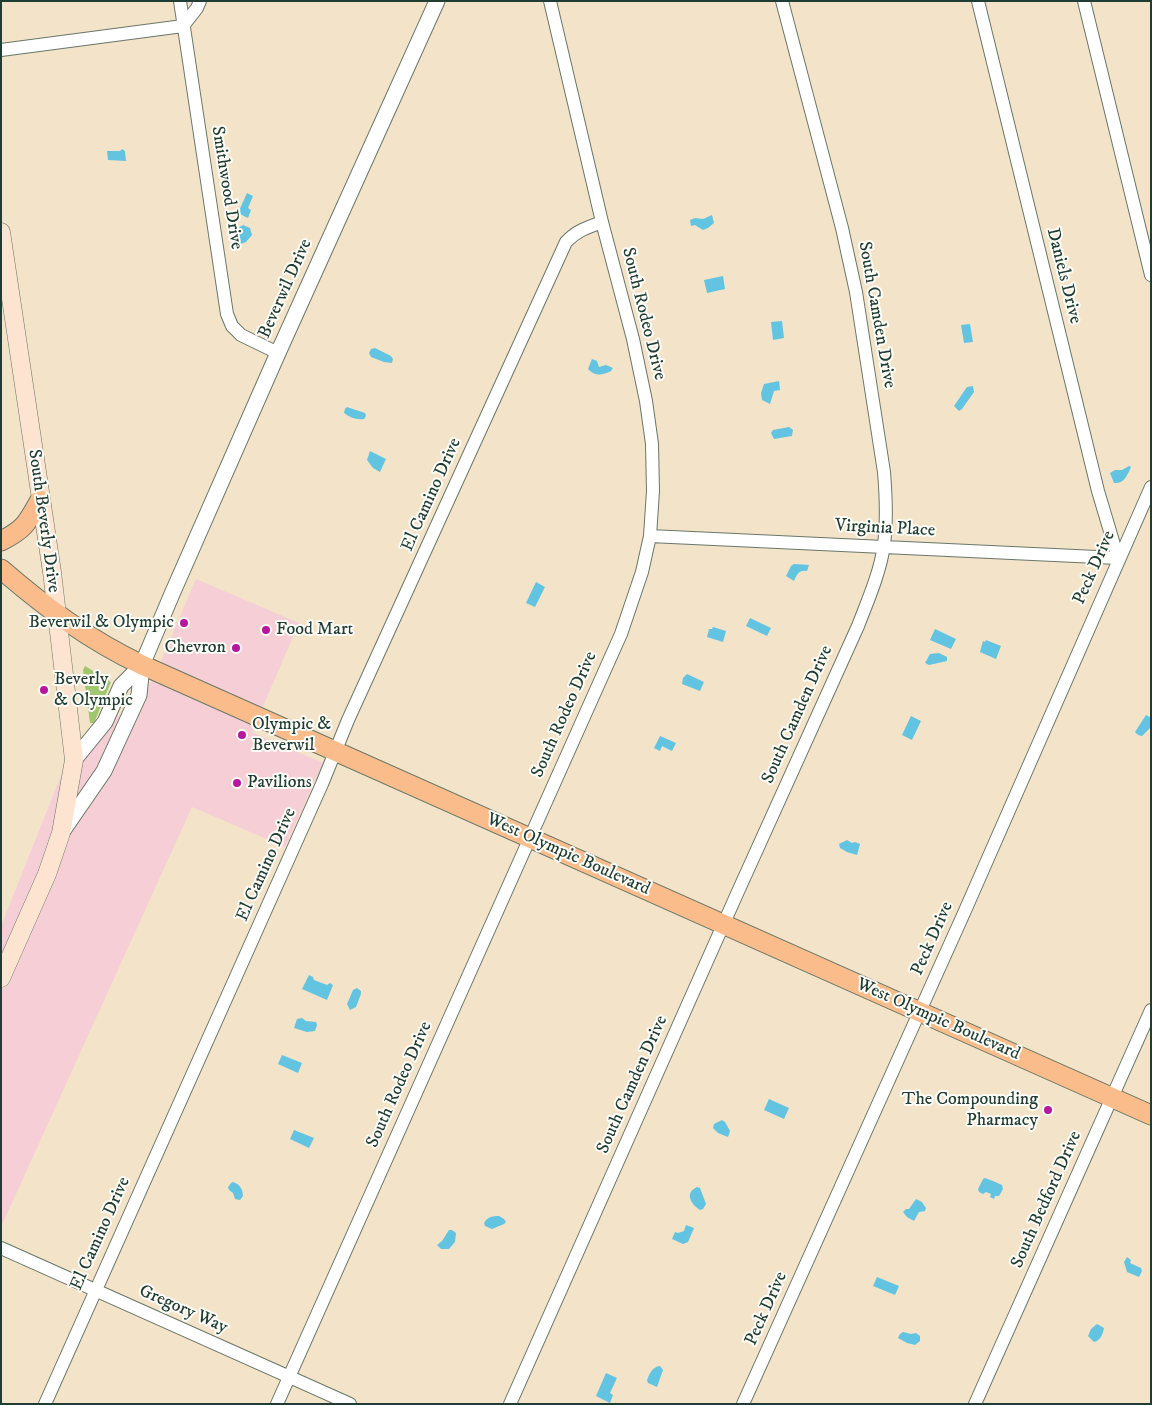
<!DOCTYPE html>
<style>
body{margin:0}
#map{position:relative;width:1152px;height:1405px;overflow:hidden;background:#f3e3c8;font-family:"IM FELL DW Pica",serif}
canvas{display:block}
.frame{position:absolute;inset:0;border:2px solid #1f3d34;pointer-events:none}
</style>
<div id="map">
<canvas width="1152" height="1405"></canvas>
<div class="frame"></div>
</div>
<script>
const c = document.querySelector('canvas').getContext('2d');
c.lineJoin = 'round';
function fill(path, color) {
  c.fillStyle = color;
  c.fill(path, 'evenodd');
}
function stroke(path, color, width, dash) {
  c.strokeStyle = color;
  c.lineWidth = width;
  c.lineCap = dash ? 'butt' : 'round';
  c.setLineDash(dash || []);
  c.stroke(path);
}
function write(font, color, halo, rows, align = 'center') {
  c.font = font + ' "IM FELL DW Pica",serif';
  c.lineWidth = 4;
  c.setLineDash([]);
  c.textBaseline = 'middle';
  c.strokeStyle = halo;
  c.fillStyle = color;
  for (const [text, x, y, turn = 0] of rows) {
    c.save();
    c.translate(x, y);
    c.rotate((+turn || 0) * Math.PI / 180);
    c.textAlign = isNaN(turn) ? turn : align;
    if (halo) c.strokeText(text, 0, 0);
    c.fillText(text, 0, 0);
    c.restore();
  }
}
fill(new Path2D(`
 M 196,579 L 299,623 L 252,732 L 323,763 L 285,847 L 192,807 L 1,1227 L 1,926 L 60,778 L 153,680 Z`), '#f6cfd6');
fill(new Path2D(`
 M 85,666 L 111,682 L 94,723 L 90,723 L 83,670 Z`), '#a1c670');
fill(new Path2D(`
 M 122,149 L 125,151 L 126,161 L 108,160 L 107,151 L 120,151 Z
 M 247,193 L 253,196 L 248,208 L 251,210 L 248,218 L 238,213 Z
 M 712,215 L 714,223 L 708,228 L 703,230 L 695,225 L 691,226 L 690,220 L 695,218 L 703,219 Z
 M 243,225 L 250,228 L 252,235 L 246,242 L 238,245 C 236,236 234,229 243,225 Z
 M 723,276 L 725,289 L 707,293 L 704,280 Z
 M 782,321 L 784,338 L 773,340 L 771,322 Z
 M 970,324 L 973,342 L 964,343 L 961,325 Z
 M 375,348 L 391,356 L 393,359 L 392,363 L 384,362 L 371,357 L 369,353 L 371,349 Z
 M 592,359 L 597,361 L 599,367 L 606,365 L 613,368 L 611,371 C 603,375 595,377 588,369 Z
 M 779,381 L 780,390 L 774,391 L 770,404 L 762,400 L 761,393 L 764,384 Z
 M 973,386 L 974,392 L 962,409 L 959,411 L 954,406 L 967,387 Z
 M 347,407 L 365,413 L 366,416 L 364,419 C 356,420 351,418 344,413 L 345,409 Z
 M 789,427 L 793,430 L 792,436 L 774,439 L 771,433 L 773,430 Z
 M 370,451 L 386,459 L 380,472 L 373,468 L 367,460 Z
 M 1129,466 L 1131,467 C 1127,476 1124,484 1114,483 L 1110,473 L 1115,470 L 1122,470 Z
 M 794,564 L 809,565 L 807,571 C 799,570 797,574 794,581 L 786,576 L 791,566 Z
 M 536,582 L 545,587 L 535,607 L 526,603 Z
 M 750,618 L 771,628 L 767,636 L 746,626 Z
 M 713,627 L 726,631 L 723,642 L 707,637 L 709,629 L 712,629 Z
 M 935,629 L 956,639 L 951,649 L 930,640 Z
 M 986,640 L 1001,646 L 996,659 L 980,652 L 983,641 L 985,642 Z
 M 939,653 L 947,657 L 947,661 L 929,665 L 925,663 L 930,654 Z
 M 687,674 L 704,682 L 700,691 L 682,684 L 683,678 Z
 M 1146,715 L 1150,717 L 1151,727 L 1142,736 L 1138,735 L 1135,732 Z
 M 911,716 L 921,721 L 912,740 L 902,735 Z
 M 660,736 L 676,743 L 672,751 L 662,746 L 660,751 L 654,748 Z
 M 847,840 L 852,843 L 855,842 L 860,844 L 857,855 L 847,852 L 840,848 L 839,844 Z
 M 309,975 L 313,977 L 314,980 L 327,985 L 330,983 L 333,985 L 327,1000 L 302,989 Z
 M 357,988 L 361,991 L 361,994 L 356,1007 L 350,1010 L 347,1004 L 353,990 Z
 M 302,1018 L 306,1021 L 316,1022 L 317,1025 L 315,1031 L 307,1032 L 294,1028 L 297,1019 Z
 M 282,1055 L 302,1063 L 298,1073 L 278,1064 Z
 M 769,1099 L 789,1108 L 784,1119 L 764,1110 Z
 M 722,1120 L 725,1122 L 730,1131 L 728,1137 L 718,1133 L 713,1128 L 714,1124 Z
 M 294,1130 L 314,1138 L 309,1148 L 290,1139 Z
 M 985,1178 L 993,1181 L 1002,1185 L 1003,1189 L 999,1196 L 995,1196 L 994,1199 L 990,1197 L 991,1194 L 986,1192 L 983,1194 L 979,1192 L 978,1189 L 983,1179 Z
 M 232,1182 C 239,1183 243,1189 243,1196 L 240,1200 L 235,1199 L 233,1193 L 229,1190 L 228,1187 Z
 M 697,1187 L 700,1188 L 706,1204 L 703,1209 L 700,1210 C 691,1204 684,1193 697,1187 Z
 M 916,1199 L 922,1202 L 926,1208 L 925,1211 L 919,1212 L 914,1221 L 907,1217 L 903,1212 L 906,1209 L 909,1209 Z
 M 499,1216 L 504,1219 L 506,1222 L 504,1224 L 492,1229 L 485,1226 L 484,1223 C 487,1217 492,1216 499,1216 Z
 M 686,1225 L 694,1228 L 688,1242 L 683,1244 L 672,1239 L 675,1232 L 678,1233 L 684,1231 Z
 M 449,1230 L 452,1230 L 456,1233 L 455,1242 L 449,1249 L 441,1249 L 437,1245 L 442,1241 Z
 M 1127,1257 L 1131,1260 L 1130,1263 L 1141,1268 L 1142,1271 L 1139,1277 L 1127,1272 L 1124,1262 Z
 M 877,1277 L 899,1286 L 895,1295 L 873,1286 Z
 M 1097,1324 L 1104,1328 C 1103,1334 1100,1341 1094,1342 L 1088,1336 L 1091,1329 Z
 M 903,1332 L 911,1334 L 916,1333 L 920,1336 L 920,1341 L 915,1345 L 907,1343 L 898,1338 L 900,1334 Z
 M 660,1366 L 663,1370 L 657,1387 L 648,1383 L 647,1380 C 650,1373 652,1367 660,1366 Z
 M 606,1373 L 617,1378 L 610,1393 L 613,1395 L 610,1403 L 596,1396 Z`), '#63c4e1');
const minor = new Path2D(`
 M 180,1 L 227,314 L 232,326 L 241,335 L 278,353
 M 1084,1 L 1151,275
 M 183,26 L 197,8 L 200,1
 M 1,50 L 183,26
 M 650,536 L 1118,558 L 1098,491 L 978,1
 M 1,1248 L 350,1404
 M 45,1404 L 322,784 L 348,720 L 566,242 C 576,231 588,227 602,222
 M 277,1404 L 621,634 L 642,572 L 650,536 L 653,491 L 652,444 L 646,401 L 633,339 L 602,222 L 550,1
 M 510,1404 L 736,896 L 858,626 C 868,600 880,573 884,545 C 887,521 886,496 884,472 L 856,292 L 842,228 L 782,1
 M 743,1404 L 964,913 L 1151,487
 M 975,1404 L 1151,1010`);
const tertiary = new Path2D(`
 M 74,760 L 105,722 L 121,686 L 142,665
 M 62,832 L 104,771 L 139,695 L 142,665 L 172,594 L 278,353 L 437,1`);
const secondary = new Path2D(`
 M 1,232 L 52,572 L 74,760 L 61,833 L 47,874 L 1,978`);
const primary = new Path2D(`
 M 1,541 C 25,529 27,523 40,500
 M 1,569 C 45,607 89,640 142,665 L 1151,1115`);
stroke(minor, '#697768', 14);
stroke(tertiary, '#697768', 17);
stroke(secondary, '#697768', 19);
stroke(primary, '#697768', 21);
stroke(minor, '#fff', 12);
stroke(tertiary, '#fff', 15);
stroke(secondary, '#fde4d0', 18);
stroke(primary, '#f9bc8a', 19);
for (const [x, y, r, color] of [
 [184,623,5,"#b5179e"],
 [266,630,5,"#b5179e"],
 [236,648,5,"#b5179e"],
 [44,690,5,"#b5179e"],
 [242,735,5,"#b5179e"],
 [237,783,5,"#b5179e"],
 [1048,1110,5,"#b5179e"]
]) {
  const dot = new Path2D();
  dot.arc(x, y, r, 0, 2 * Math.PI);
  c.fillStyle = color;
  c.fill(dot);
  stroke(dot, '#fdfcf7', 2);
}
write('18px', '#1f3d34', '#fdfcf7', [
 ["Smithwood Drive",226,188,81],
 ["Daniels Drive",1063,276,76],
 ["Beverwil Drive",286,289,-66],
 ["South Rodeo Drive",643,314,76],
 ["South Camden Drive",876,315,80],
 ["El Camino Drive",432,495,-66],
 ["South Beverly Drive",43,521,82],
 ["Virginia Place",885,529,3],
 ["Peck Drive",1095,568,-66],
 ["South Rodeo Drive",565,715,-66],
 ["South Camden Drive",798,715,-66],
 ["West Olympic Boulevard",568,855,24],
 ["El Camino Drive",267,865,-66],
 ["Peck Drive",933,939,-66],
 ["West Olympic Boulevard",938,1020,24],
 ["South Rodeo Drive",400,1085,-66],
 ["South Camden Drive",633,1085,-66],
 ["South Bedford Drive",1047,1200,-66],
 ["El Camino Drive",101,1234,-66],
 ["Peck Drive",767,1309,-66],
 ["Gregory Way",183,1310,24]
]);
write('18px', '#1f3d34', '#fdfcf7', [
 ["Beverwil & Olympic",174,623,"right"],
 ["Food Mart",276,630],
 ["Chevron",226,648,"right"],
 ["Beverly",54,680],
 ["& Olympic",54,701],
 ["Olympic &",252,725],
 ["Beverwil",252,746],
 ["Pavilions",247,783],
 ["The Compounding",1038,1100,"right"],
 ["Pharmacy",1038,1121,"right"]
], 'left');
</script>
